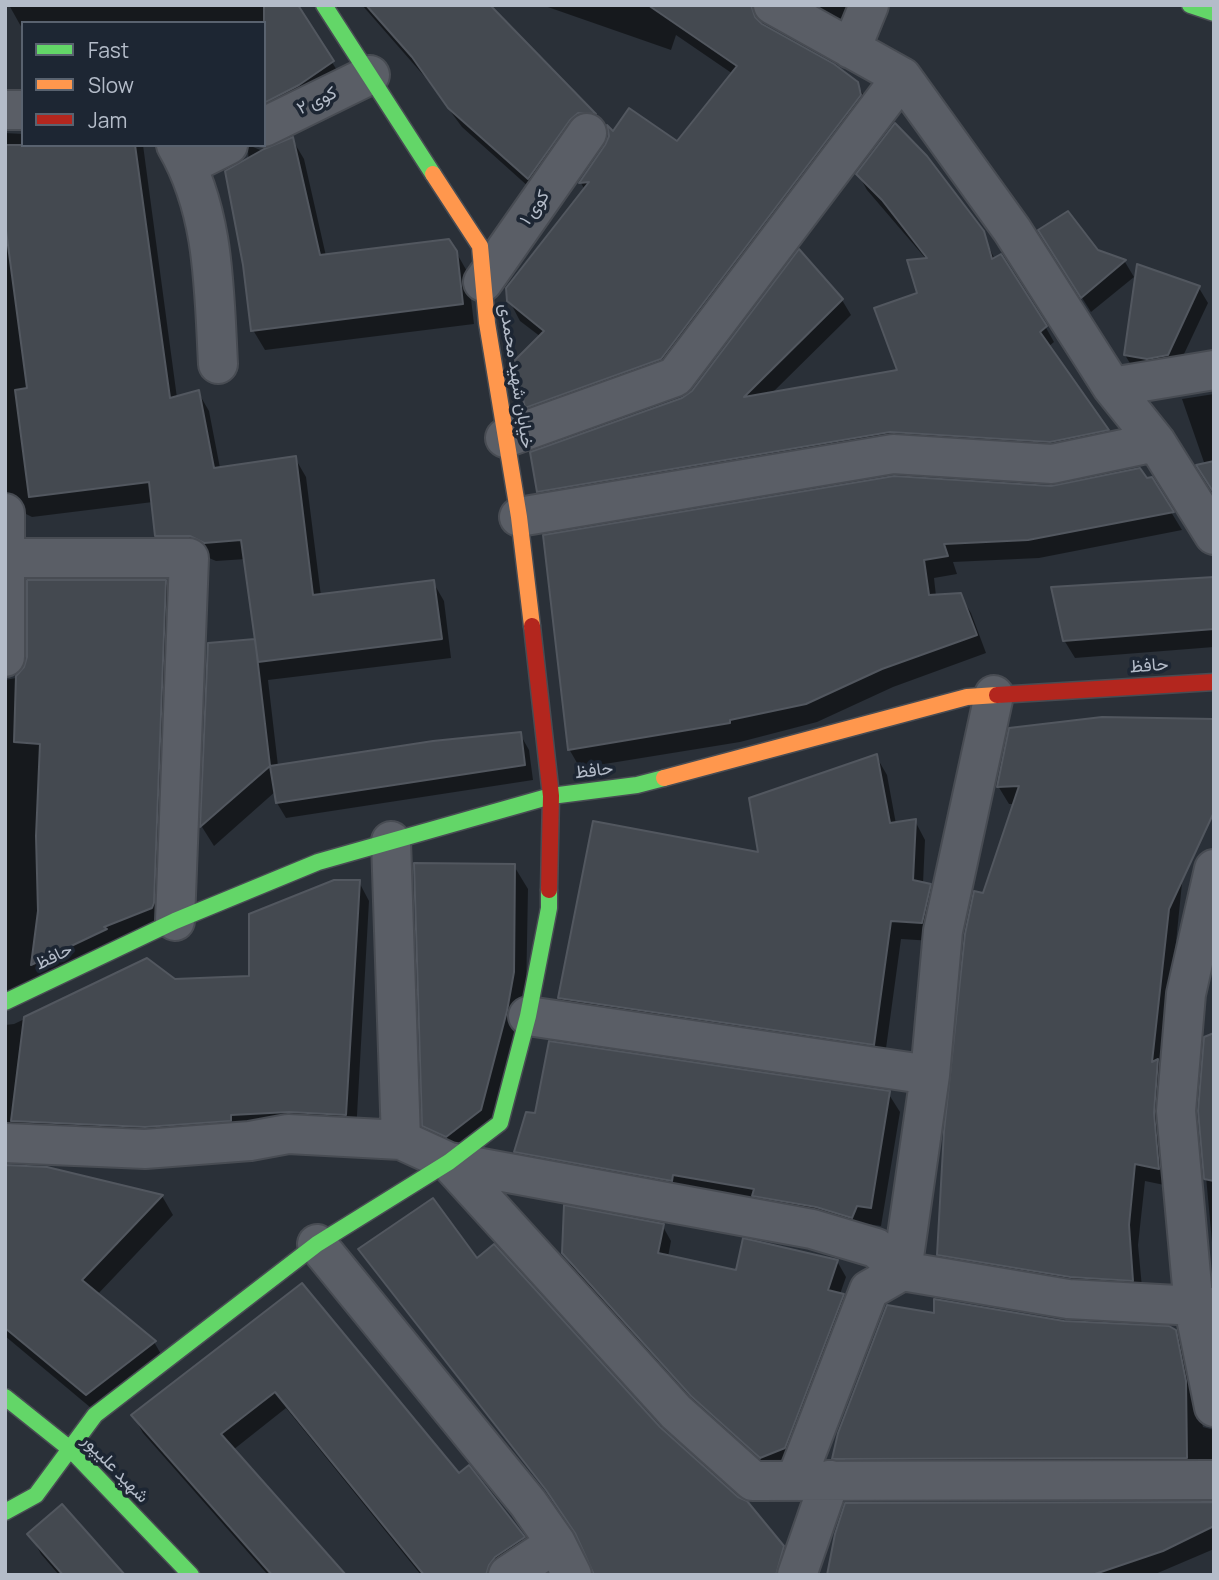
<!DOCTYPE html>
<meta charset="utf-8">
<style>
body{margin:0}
#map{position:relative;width:1219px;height:1580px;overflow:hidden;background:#2a3038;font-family:Manrope,sans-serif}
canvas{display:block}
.frame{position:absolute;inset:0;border:7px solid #b4bcc9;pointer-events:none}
.legend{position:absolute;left:21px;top:21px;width:245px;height:126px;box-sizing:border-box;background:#1d2633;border:2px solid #59626f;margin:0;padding:9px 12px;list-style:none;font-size:21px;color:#b4bcc9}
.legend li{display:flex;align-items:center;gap:14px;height:35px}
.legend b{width:35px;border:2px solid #59626f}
</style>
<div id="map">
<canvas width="1219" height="1580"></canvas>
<div class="frame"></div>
<ul class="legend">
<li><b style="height:9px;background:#63d668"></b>Fast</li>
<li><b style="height:9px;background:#ff974d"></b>Slow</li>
<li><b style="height:9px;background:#b3261e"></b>Jam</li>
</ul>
</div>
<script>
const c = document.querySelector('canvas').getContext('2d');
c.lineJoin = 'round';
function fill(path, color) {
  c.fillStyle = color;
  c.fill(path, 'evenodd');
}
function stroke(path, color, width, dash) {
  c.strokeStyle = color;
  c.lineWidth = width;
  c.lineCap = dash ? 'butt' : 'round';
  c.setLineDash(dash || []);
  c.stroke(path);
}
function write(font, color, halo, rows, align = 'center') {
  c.font = font + ' Manrope,Vazirmatn,sans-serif';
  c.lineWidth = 7;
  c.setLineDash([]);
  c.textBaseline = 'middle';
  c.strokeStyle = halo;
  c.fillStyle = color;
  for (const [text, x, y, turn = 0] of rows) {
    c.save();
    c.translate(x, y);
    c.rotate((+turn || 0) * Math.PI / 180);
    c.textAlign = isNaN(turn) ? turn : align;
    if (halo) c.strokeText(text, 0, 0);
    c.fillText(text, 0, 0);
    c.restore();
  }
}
fill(new Path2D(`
 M 9,5 L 295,5 L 344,81 L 264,127 L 264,23 L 23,23 L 23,30 Z
 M 362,5 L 487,5 L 594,115 L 605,132 L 540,197 L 462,127 L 425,77 Z
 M 542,5 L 773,5 L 764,15 L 762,26 L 857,83 L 868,104 L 672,378 L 537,426 L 526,407 L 541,337 L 520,321 L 509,300 L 585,190 L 581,183 L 677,144 L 733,74 L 676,35 L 671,50 Z
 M 797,5 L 866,5 L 850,35 Z
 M 5,133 L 23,134 L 23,145 L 143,145 L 177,398 L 198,392 L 209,411 L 220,468 L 295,458 L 306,477 L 321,596 L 433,582 L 444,601 L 451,658 L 268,680 L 278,766 L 520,734 L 529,750 L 533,780 L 286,818 L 277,803 L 276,791 L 214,846 L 202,827 L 209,644 L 256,641 L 246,559 L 216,561 L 202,555 L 168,555 L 157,536 L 153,502 L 32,517 L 16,509 L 5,513 Z
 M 292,139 L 304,159 L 326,256 L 456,252 L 468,273 L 474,324 L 265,350 L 253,330 L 248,145 L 263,151 Z
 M 858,174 L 982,232 L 995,260 L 1045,326 L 1054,342 L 1048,347 L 1116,445 L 548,507 L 539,491 L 842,300 L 851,315 L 771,394 L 899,372 L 927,260 L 867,190 Z
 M 1049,246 L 1097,252 L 1125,262 L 1134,277 L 1091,312 Z
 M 1199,288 L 1208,303 L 1176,371 L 1134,370 L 1125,355 Z
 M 1214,394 L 1214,491 L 1182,399 Z
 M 1151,479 L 1182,530 L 1039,558 L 953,562 L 957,574 L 934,578 L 936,596 L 960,595 L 971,613 L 986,653 L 893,687 L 817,722 L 740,742 L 580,768 L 569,749 L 545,537 Z
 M 1214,579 L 1214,647 L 1075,658 L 1064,640 Z
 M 29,582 L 165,582 L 176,600 L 164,922 L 5,1002 L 5,680 L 16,678 L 26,668 Z
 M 1011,730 L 1192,785 L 1163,1070 L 1169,1186 L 1145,1181 L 1138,1245 L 1143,1298 L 949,1273 L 939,1254 L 984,895 L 1015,804 L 1009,804 L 998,786 Z
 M 876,756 L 887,775 L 896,824 L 915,821 L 925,840 L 923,884 L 930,885 L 941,904 L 933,941 L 901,939 L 884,1063 L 571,1017 L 560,998 L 761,854 Z
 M 514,866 L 528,889 L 526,996 L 493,1133 L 438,1149 L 424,1125 Z
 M 359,882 L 369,901 L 356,1133 L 5,1143 L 5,1025 L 14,1024 L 147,961 L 174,980 L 251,978 Z
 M 1214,1035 L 1214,1264 L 1200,1111 Z
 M 888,1093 L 900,1112 L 881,1226 L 867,1224 L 863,1237 L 527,1171 L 516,1151 Z
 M 5,1167 L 47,1168 L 162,1196 L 173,1215 L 97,1295 L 154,1342 L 165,1361 L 97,1413 L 5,1336 Z
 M 662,1225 L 671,1241 L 668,1257 L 737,1272 L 837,1261 L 846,1277 L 840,1294 L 852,1311 L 793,1463 L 770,1473 L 702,1412 L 573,1269 L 563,1253 Z
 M 360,1250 L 477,1261 L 782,1547 L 793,1565 L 791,1575 L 595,1575 L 581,1536 Z
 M 302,1286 L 459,1475 L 469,1467 L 534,1556 L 509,1575 L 421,1575 L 286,1408 L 233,1450 L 343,1575 L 268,1575 L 143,1433 L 133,1415 Z
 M 890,1306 L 935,1315 L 1175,1331 L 1185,1348 L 1203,1427 L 1214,1430 L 1214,1475 L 844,1475 L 834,1459 L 839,1433 Z
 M 1214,1502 L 1214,1549 L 1153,1575 L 829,1575 Z
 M 62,1506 L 125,1575 L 59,1575 L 41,1554 L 30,1534 Z`), '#0007');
const building = new Path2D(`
 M 264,5 L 298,5 L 334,61 L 299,85 L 264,103 Z
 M 366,5 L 490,5 L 596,114 L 578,113 L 570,120 L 528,179 L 448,108 L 412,57 Z
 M 648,5 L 751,5 L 755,17 L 762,24 L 834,64 L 858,82 L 861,95 L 661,359 L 525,408 L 515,360 L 544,331 L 507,301 L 506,288 L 589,182 L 579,183 L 605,145 L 609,136 L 607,125 L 613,131 L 629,108 L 677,141 L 737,66 Z
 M 895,123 L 927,156 L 984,231 L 992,259 L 1001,254 L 1047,326 L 1040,332 L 1109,430 L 1050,442 L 890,432 L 537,492 L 530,452 L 682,398 L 692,391 L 799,249 L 843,299 L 744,397 L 897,370 L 874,308 L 917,293 L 907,260 L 927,258 L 882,200 L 856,174 Z
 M 293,137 L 320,255 L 449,239 L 457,251 L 463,304 L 251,331 L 243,265 L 225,171 L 264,149 Z
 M 5,145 L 135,145 L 170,398 L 199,390 L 214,468 L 296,456 L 313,595 L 434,580 L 442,639 L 258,662 L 241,540 L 204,543 L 190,536 L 155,536 L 149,482 L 29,497 L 15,390 L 27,388 L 5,223 Z
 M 1068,211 L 1098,250 L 1126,260 L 1081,298 L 1038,230 Z
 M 1137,264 L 1200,286 L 1168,355 L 1147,359 L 1124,355 Z
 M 1214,461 L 1214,493 L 1196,465 Z
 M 1140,468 L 1147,478 L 1152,477 L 1174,512 L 1028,540 L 944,544 L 948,556 L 924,560 L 929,595 L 961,593 L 977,635 L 882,669 L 806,704 L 730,720 L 730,723 L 568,750 L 543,535 L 894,476 L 1051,486 Z
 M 1214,577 L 1214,629 L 1063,641 L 1051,587 Z
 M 27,580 L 166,580 L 154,903 L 152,908 L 104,927 L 107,929 L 31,965 L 38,911 L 36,836 L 40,744 L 14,742 L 16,676 L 24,667 L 27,657 Z
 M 255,639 L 270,766 L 200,827 L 208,643 Z
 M 1102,717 L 1214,719 L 1214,812 L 1169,909 L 1152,1062 L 1158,1059 L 1154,1113 L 1159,1169 L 1135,1164 L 1129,1225 L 1133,1281 L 1070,1277 L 937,1255 L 944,1131 L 965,934 L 974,891 L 983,893 L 1019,786 L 997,787 L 1009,728 Z
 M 521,732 L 525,765 L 276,803 L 270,766 L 433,741 Z
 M 877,754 L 890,823 L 916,819 L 913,880 L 931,884 L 922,923 L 891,921 L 874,1045 L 558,998 L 593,821 L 758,852 L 749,798 Z
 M 414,863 L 515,864 L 514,972 L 507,1011 L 481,1110 L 446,1137 L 422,1126 Z
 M 334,880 L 360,880 L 346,1115 L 289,1112 L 231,1115 L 231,1121 L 145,1127 L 11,1121 L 24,1017 L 147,958 L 175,979 L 249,976 L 249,914 Z
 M 1214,1033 L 1214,1181 L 1204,1179 L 1198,1111 L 1204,1037 Z
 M 549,1041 L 890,1091 L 871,1208 L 857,1206 L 852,1218 L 816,1207 L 752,1196 L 754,1189 L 673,1175 L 672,1181 L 514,1152 L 526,1112 L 535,1113 Z
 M 5,1165 L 47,1167 L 163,1195 L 82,1280 L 156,1341 L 86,1395 L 5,1328 Z
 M 433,1198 L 477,1258 L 494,1244 L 660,1427 L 738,1497 L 747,1501 L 784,1546 L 776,1575 L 594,1575 L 575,1533 L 546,1490 L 358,1249 Z
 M 564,1205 L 664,1224 L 658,1253 L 736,1270 L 743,1238 L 838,1260 L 828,1290 L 844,1294 L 785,1448 L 760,1458 L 691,1396 L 562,1253 Z
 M 302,1283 L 459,1473 L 469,1465 L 525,1537 L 495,1557 L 489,1565 L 486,1575 L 424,1575 L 275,1392 L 221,1434 L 346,1575 L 272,1575 L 131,1415 Z
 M 934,1299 L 1064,1321 L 1169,1326 L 1176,1330 L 1186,1381 L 1187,1458 L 832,1459 L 838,1433 L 887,1305 L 934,1313 Z
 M 1214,1502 L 1214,1526 L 1163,1551 L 1092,1575 L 827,1575 L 835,1534 L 845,1503 Z
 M 62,1504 L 125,1575 L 63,1575 L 27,1534 Z`);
fill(building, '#444950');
stroke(building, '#52575f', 2);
const street = new Path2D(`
 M 773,5 L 902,77 L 1012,230 L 1112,387 L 1156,442 L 1214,535
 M 851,49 L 869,5
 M 5,110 L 23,110
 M 264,127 L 370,75
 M 176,145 C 215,212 214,289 218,364
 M 188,165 L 228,145
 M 483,282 L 587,133
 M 1112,387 L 1214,370
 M 505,438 L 675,377 L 902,77
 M 5,513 L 5,657
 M 519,517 L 893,454 L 1052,464 L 1156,442
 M 7,558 L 189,558 L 175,921
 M 391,841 L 401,1140
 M 1214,869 L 1186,994 L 1176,1111 L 1194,1308 L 1214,1407
 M 528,1016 L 930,1075
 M 5,1143 L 145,1149 L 250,1141 L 288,1134 L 401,1140 L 449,1162 L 676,1412 L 753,1481 L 1214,1480
 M 449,1162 L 812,1229 L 876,1248 L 902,1271 L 1068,1299 L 1214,1307
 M 317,1244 L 528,1503 L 556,1543 L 572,1575
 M 796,1480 L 869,1290 L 902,1271 L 930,1075 L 943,931 L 994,695
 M 508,1575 L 556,1543
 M 797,1575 L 830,1480`);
const fast = new Path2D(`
 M 324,5 L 433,174
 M 1190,5 L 1214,13
 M 5,1002 L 175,921 L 318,862 L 551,796 L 637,785 L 664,778
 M 5,1397 L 70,1449 L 191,1575
 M 5,1512 L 36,1495 L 95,1415 L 317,1244 L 449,1162 L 500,1123 L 528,1016 L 549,908 L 549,890`);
const slow = new Path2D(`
 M 433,174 L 480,246 L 487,323 L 519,517 L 532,626
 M 664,778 L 967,697 L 997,695`);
const jam = new Path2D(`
 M 532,626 L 551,796 L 549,890
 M 997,695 L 1214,682`);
stroke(street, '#484c53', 42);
stroke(fast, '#484c53', 19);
stroke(slow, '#484c53', 19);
stroke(jam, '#484c53', 19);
stroke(street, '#5a5e66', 38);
stroke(fast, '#63d668', 16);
stroke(slow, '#ff974d', 16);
stroke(jam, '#b3261e', 16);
write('18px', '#b4bcc9', '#1d2633', [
 ["کوی ۲",317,101,-26],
 ["کوی ۱",535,208,-55],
 ["خیابان شهید محمدی",516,376,81],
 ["حافظ",1149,666,-4],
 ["حافظ",594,771,-7],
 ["حافظ",54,957,-26],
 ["شهید علیپور",115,1469,46]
]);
</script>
